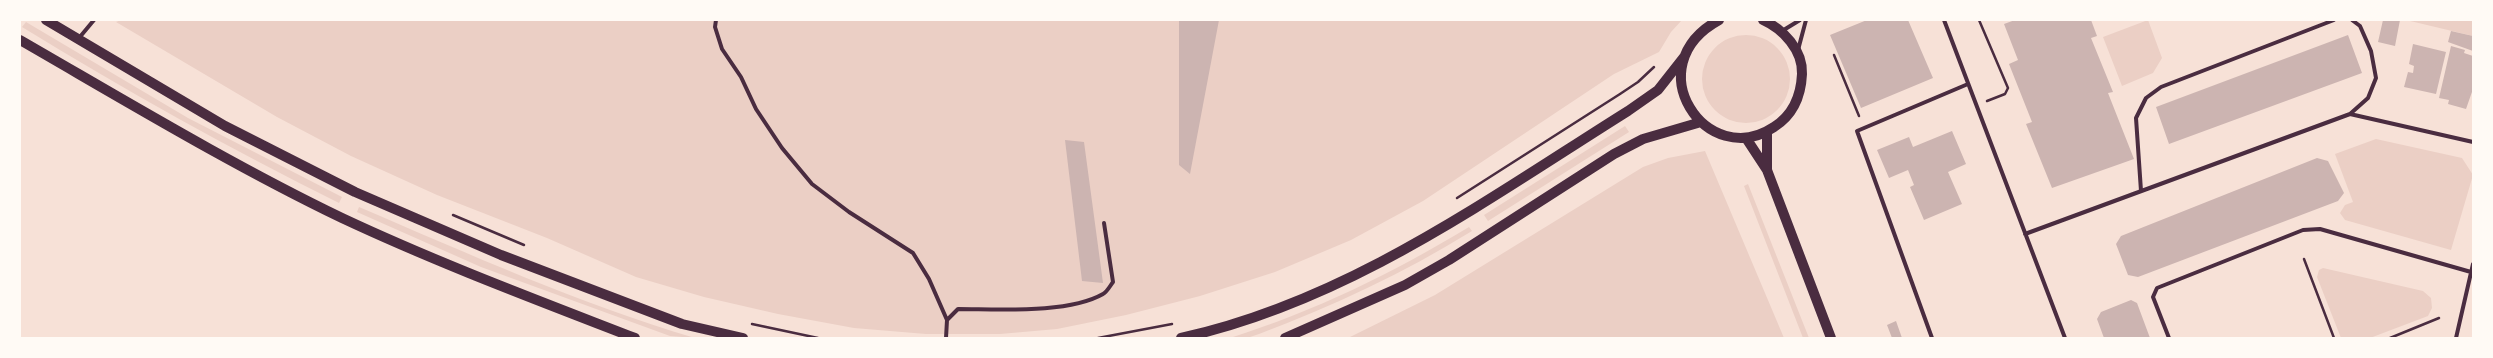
<!DOCTYPE html>
<style>
body{margin:0}
#map{position:relative;width:2493px;height:358px;overflow:hidden;background:#f7e1d7;font-family:"Fira Sans",sans-serif}
canvas{display:block}
.frame{position:absolute;inset:0;border:21px solid #fffaf5;pointer-events:none}
</style>
<div id="map">
<canvas width="2493" height="358"></canvas>
<div class="frame"></div>
</div>
<script>
const c = document.querySelector('canvas').getContext('2d');
c.lineJoin = 'round';
function fill(path, color) {
  c.fillStyle = color;
  c.fill(path, 'evenodd');
}
function stroke(path, color, width, dash) {
  c.strokeStyle = color;
  c.lineWidth = width;
  c.lineCap = dash ? 'butt' : 'round';
  c.setLineDash(dash || []);
  c.stroke(path);
}
fill(new Path2D(`
 M 121,20 L 1682,20 L 1671,32 L 1659,52 L 1614,74 L 1423,201 L 1351,240 L 1275,272 L 1200,296 L 1126,315 L 1057,329 L 1000,334 L 926,334 L 854,328 L 778,314 L 704,297 L 636,277 L 547,238 L 437,195 L 351,156 L 277,117 L 116,22 Z
 M 2148,20 L 2162,58 L 2153,73 L 2122,86 L 2103,37 Z
 M 2406,20 L 2473,20 L 2473,36 Z
 M 26,22 L 188,118 L 342,197 L 339,203 C 230,149 125,90 22,27 Z
 M1702 79a44 44 0 1 1 88 0a44 44 0 1 1-88 0Z
 M 1625,126 L 1629,132 L 1488,221 L 1484,215 Z
 M 2376,139 L 2462,158 L 2473,175 L 2451,250 L 2345,220 L 2340,213 L 2345,205 L 2353,202 L 2335,154 Z
 M 1705,151 L 1784,338 L 1348,338 L 1435,295 L 1643,167 L 1668,158 Z
 M 1748,184 L 1809,338 L 1803,338 L 1744,186 Z
 M 359,207 C 469,254 580,304 695,338 L 670,336 L 481,267 L 357,212 Z
 M 1469,227 L 1472,231 C 1404,273 1333,306 1259,334 L 1247,338 L 1230,338 C 1315,311 1393,273 1469,227 Z
 M 2323,268 L 2423,291 L 2431,298 L 2432,308 L 2428,316 L 2370,338 L 2341,338 L 2317,277 L 2319,270 Z`), '#ebcfc5');
fill(new Path2D(`
 M 1179,20 L 1219,20 L 1190,174 L 1179,165 Z
 M 1867,20 L 1908,20 L 1933,78 L 1861,108 L 1830,35 Z
 M 2015,20 L 2091,20 L 2097,36 L 2091,38 L 2113,92 L 2108,93 L 2134,159 L 2052,188 L 2026,124 L 2032,122 L 2009,64 L 2018,60 L 2004,24 Z
 M 2383,20 L 2400,20 L 2395,46 L 2378,42 Z
 M 2451,31 L 2473,36 L 2473,51 L 2448,42 Z
 M 2348,35 L 2362,73 L 2169,144 L 2156,107 Z
 M 2413,44 L 2446,52 L 2436,94 L 2404,87 L 2408,72 L 2413,73 L 2414,66 L 2409,64 Z
 M 2451,46 L 2465,50 L 2464,53 L 2473,56 L 2473,89 L 2466,109 L 2448,104 L 2449,100 L 2439,98 Z
 M 1952,131 L 1966,164 L 1948,172 L 1962,204 L 1924,220 L 1910,187 L 1914,185 L 1908,170 L 1889,178 L 1877,150 L 1909,137 L 1913,147 Z
 M 1065,140 L 1084,142 L 1103,283 L 1082,281 Z
 M 2317,158 L 2328,161 L 2344,193 L 2338,201 L 2138,277 L 2128,275 L 2116,244 L 2121,236 Z
 M 2131,300 L 2137,303 L 2150,338 L 2104,338 L 2097,319 L 2101,312 Z
 M 1896,321 L 1902,338 L 1892,338 L 1887,325 Z`), '#ccb4b1');
stroke(new Path2D(`
 M 1979,20 L 2008,88 L 2005,94 L 1987,101
 M 1834,55 L 1859,116
 M 1457,198 L 1620,94 L 1638,82 L 1654,67
 M 453,215 L 524,245
 M 2304,259 L 2334,338
 M 752,324 L 818,338
 M 1098,338 L 1172,324
 M 2390,338 L 2439,318`), '#4a2c40', 2.5);
stroke(new Path2D(`
 M 716,20 L 715,27 L 722,49 L 741,77 L 756,109 L 782,148 L 812,184 L 849,212 L 913,253 L 929,279 L 947,320
 M 1944,20 L 2065,338
 M 1782,31 L 1800,20
 M 79,38 L 94,20
 M 1798,50 L 1806,20
 M 2350,114 L 2368,98 L 2376,78 L 2371,51 L 2360,26 L 2352,20
 M 2141,191 L 2136,118 L 2146,98 L 2161,87 L 2334,20
 M 2025,234 L 2350,114 L 2473,142
 M 946,338 L 947,320 L 958,309 C 998,309 1068,314 1103,294 C 1107,292 1110,286 1113,282 L 1104,223
 M 1932,338 L 1857,131 L 1968,84
 M 2169,338 L 2153,297 L 2157,288 L 2303,230 L 2320,229 L 2471,272
 M 2456,338 L 2473,264`), '#4a2c40', 4);
stroke(new Path2D(`
 M 46,20 L 225,126 L 355,192 L 501,255 L 682,324 L 743,338
 M 1719,20 C 1635,66 1707,172 1774,127 C 1793,115 1801,96 1802,74 C 1803,50 1783,29 1763,20
 M 20,40 C 126,101 232,165 342,218 C 438,263 537,300 635,338
 M 1746,138 L 1767,170 L 1831,338
 M 1767,170 L 1767,132
 M 1181,338 C 1348,301 1486,200 1628,111 L 1658,90 L 1684,57
 M 1285,338 L 1405,285 L 1449,260 L 1614,154 L 1643,139 L 1701,122`), '#4a2c40', 10);
</script>
